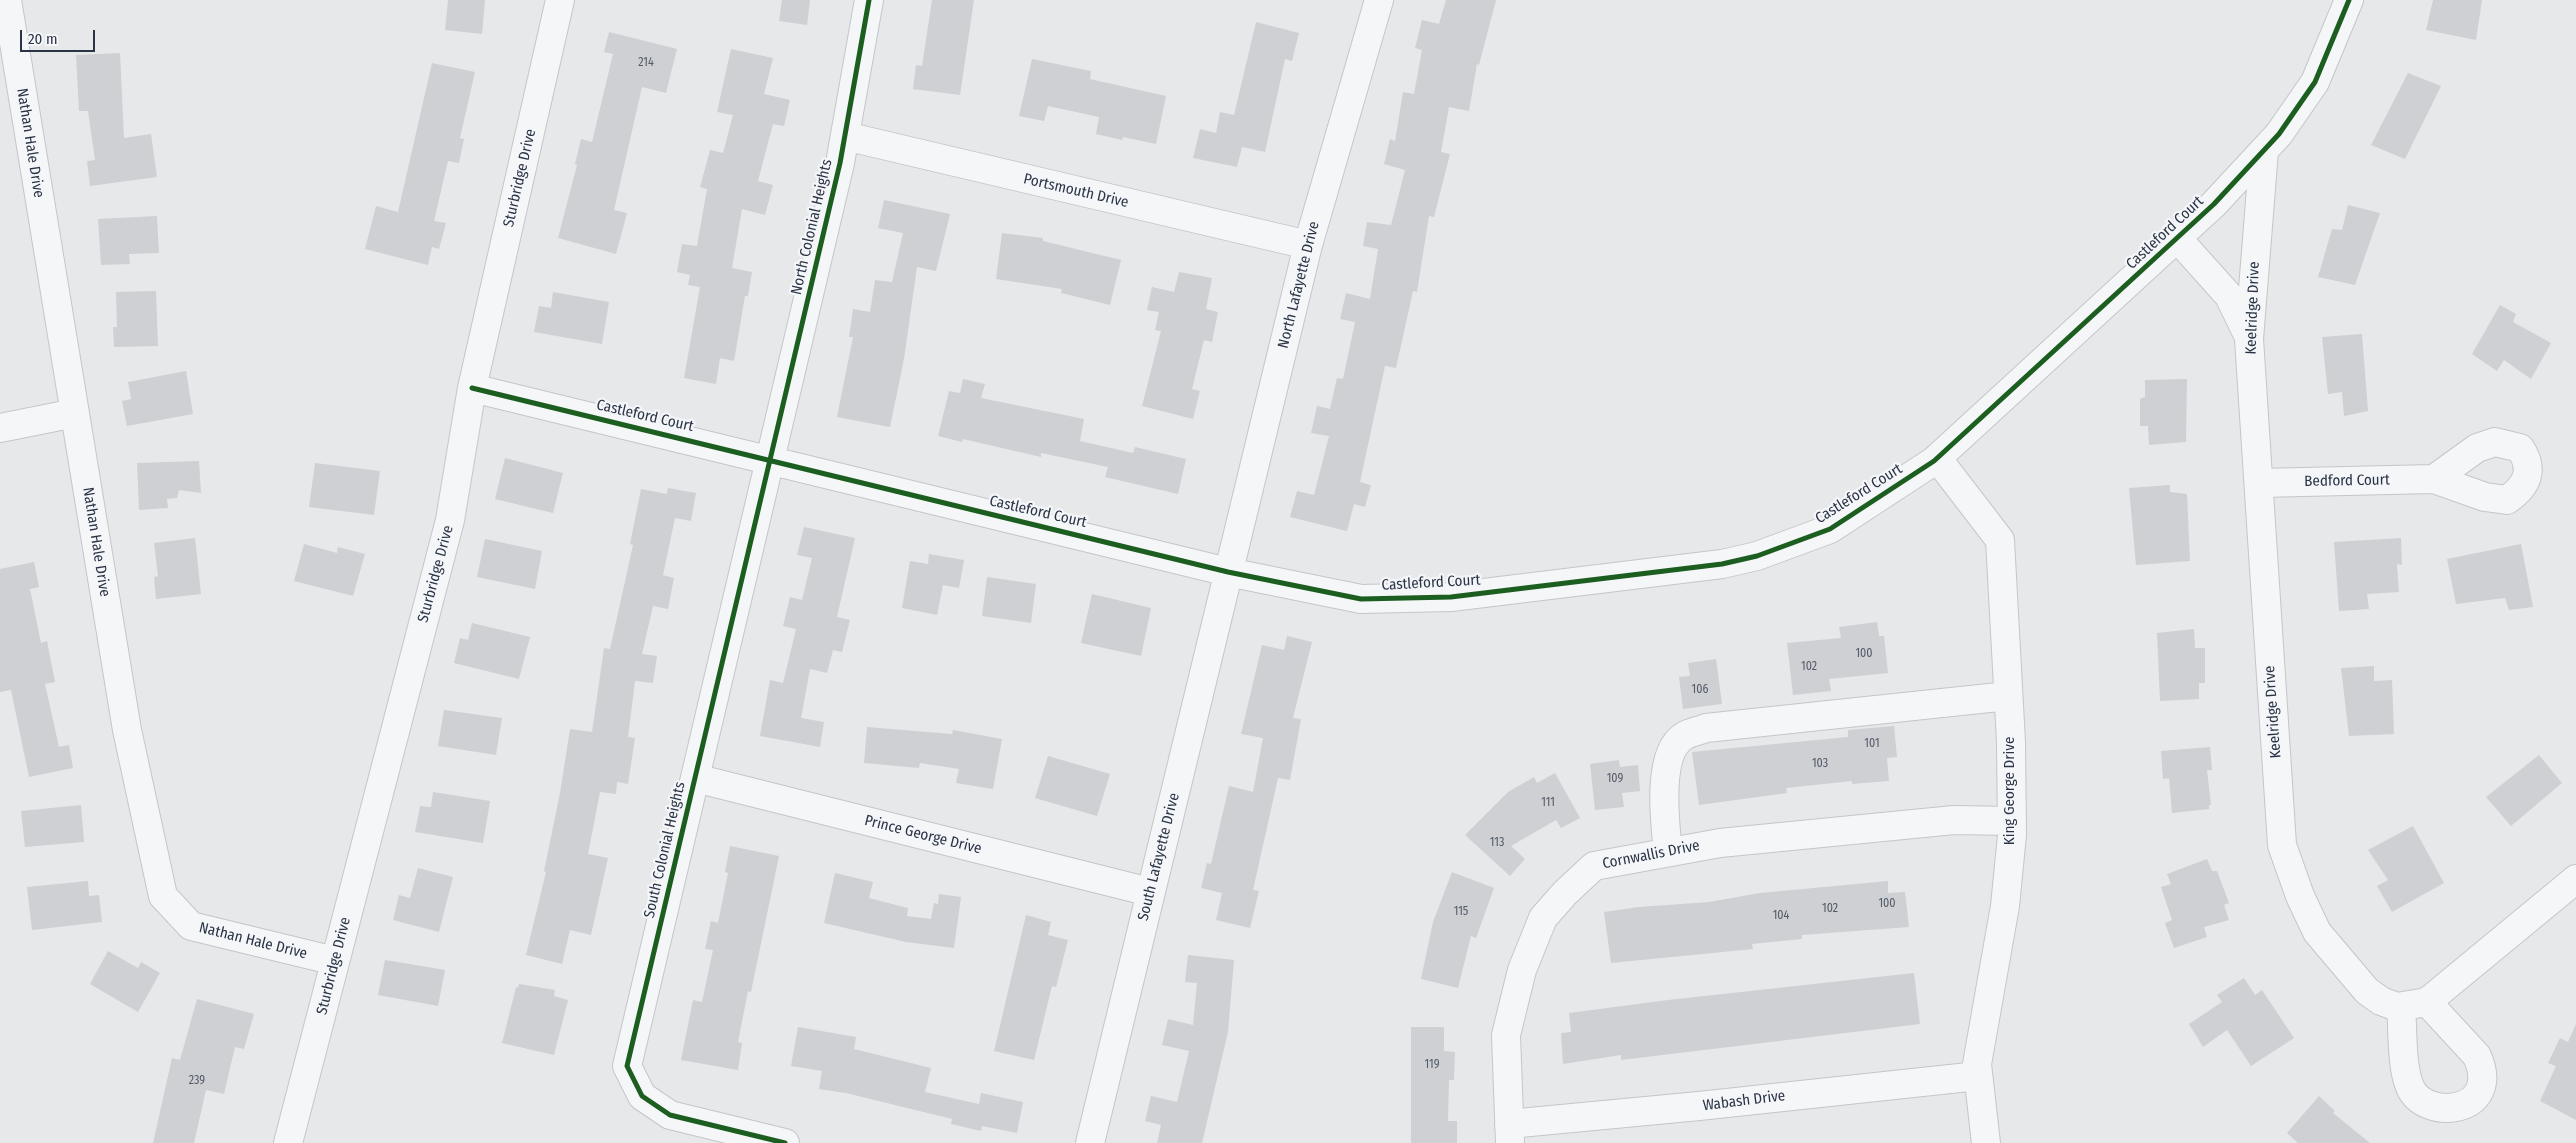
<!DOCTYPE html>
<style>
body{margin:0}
#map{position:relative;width:2576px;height:1143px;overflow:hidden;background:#e6e8ea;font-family:"Fira Sans Condensed",sans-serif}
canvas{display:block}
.scale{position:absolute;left:20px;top:30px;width:75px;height:22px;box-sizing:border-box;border:2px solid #2b3445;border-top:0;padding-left:6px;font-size:15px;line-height:18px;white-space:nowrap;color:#2b3445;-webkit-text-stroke:4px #f4f6f9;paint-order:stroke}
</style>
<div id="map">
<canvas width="2576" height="1143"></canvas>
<div class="scale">20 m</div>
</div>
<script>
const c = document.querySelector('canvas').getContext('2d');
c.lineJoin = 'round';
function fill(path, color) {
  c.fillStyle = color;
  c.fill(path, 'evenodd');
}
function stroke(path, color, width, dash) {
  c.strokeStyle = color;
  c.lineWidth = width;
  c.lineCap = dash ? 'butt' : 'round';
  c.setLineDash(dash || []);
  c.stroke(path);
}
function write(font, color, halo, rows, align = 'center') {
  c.font = font + ' "Fira Sans Condensed",sans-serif';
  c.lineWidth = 4.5;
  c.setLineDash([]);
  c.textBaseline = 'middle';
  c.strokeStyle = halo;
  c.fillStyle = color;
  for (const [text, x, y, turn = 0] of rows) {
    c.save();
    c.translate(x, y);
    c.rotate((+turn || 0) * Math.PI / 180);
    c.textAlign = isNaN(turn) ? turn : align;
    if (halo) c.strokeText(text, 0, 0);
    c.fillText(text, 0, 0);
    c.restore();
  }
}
fill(new Path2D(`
 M 448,0 L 485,0 L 482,34 L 445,30 Z
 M 782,0 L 810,0 L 807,25 L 779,21 Z
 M 932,0 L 974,0 L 960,95 L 913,89 L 916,65 L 922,66 Z
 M 1446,0 L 1496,0 L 1479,65 L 1477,64 L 1469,111 L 1449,107 L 1441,152 L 1450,154 L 1434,217 L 1429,216 L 1417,292 L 1413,291 L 1396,368 L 1385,366 L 1360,482 L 1371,485 L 1365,507 L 1354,504 L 1347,531 L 1290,517 L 1297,491 L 1314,495 L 1329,436 L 1311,433 L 1317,406 L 1330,409 L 1337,378 L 1343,379 L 1355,322 L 1340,319 L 1346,293 L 1370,299 L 1378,249 L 1363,246 L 1367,222 L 1391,225 L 1405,170 L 1384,164 L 1390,139 L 1395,141 L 1403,92 L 1414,94 L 1422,50 L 1415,48 L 1422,20 L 1439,24 Z
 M 2433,0 L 2482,0 L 2476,40 L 2426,30 Z
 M 1256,22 L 1299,33 L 1292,61 L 1285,59 L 1265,152 L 1242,147 L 1237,167 L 1193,158 L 1200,129 L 1216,133 L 1220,112 L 1234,115 Z
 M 609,32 L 677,49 L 666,93 L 642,87 L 614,210 L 627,213 L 616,254 L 558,238 L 577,165 L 575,164 L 581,139 L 592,142 L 613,54 L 604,52 Z
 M 731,49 L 773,58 L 764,94 L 790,100 L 784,126 L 773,124 L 758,181 L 773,185 L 765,215 L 742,209 L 732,268 L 752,272 L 748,296 L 745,296 L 734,361 L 720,358 L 716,384 L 684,378 L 700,287 L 688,285 L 690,275 L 677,272 L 682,244 L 697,246 L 707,189 L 700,187 L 710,150 L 723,153 L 733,115 L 717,112 Z
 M 120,53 L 124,138 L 151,134 L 157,177 L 90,186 L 87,161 L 95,160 L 88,111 L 79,111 L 76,55 Z
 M 1032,59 L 1091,71 L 1090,79 L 1166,96 L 1156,144 L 1123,137 L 1122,140 L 1096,134 L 1099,117 L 1048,106 L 1044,121 L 1019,116 Z
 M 432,63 L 475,72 L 460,138 L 464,139 L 459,163 L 448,161 L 434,221 L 446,223 L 439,249 L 432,247 L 428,265 L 365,249 L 376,206 L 398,212 Z
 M 2408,73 L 2441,86 L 2405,159 L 2371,145 Z
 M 884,200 L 950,214 L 936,271 L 917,267 L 904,359 L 890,427 L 837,417 L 853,337 L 849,337 L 853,309 L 870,312 L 875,280 L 892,282 L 903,233 L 878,228 Z
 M 2348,205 L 2380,213 L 2355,285 L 2318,277 L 2332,229 L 2342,230 Z
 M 157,216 L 159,253 L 129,254 L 130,264 L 101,265 L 98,219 Z
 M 1002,233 L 1043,238 L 1043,241 L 1121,260 L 1110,305 L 1061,293 L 1062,289 L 996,279 Z
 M 1179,272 L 1212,278 L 1206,309 L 1218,312 L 1212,342 L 1204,340 L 1192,389 L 1200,391 L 1193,419 L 1142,406 L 1161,331 L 1155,330 L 1159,312 L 1147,310 L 1152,287 L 1174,292 Z
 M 156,291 L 158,346 L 114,347 L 113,327 L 117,327 L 116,292 Z
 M 553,292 L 609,302 L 602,344 L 534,332 L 539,306 L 551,308 Z
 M 2500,305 L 2516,314 L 2513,322 L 2551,343 L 2531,379 L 2504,360 L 2497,371 L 2472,354 Z
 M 2362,334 L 2368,411 L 2344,416 L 2342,392 L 2328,394 L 2322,337 Z
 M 186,371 L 193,414 L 127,426 L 122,401 L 131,399 L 128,382 Z
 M 963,379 L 985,384 L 981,398 L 1084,419 L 1080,441 L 1133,453 L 1135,447 L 1186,459 L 1178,494 L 1105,477 L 1108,467 L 1041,453 L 1041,457 L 963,439 L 962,442 L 938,436 L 949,391 L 960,393 Z
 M 2187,379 L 2186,442 L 2149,445 L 2148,426 L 2140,426 L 2140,399 L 2145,397 L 2145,380 Z
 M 505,458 L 563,473 L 553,513 L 495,499 Z
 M 199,461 L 201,493 L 179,490 L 177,498 L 167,499 L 168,508 L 139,510 L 137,463 Z
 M 315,463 L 380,471 L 374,515 L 309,507 Z
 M 2170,485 L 2170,492 L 2187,494 L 2190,561 L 2136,565 L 2129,488 Z
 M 668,488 L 696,493 L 691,521 L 675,518 L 663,575 L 674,578 L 668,609 L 653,606 L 642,654 L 657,656 L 653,683 L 635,681 L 628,737 L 635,738 L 628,784 L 617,782 L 616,794 L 600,792 L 588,854 L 608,858 L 591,935 L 570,930 L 562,964 L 526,955 L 546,872 L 544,871 L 560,793 L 570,729 L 592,732 L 604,648 L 610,649 L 633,545 L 630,544 L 641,489 L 667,494 Z
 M 804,527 L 855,538 L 837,617 L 850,620 L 842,652 L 833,650 L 827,673 L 810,669 L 801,718 L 824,722 L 820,747 L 760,736 L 770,680 L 783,683 L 796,629 L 783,626 L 790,597 L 802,600 L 812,558 L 797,555 Z
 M 195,538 L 201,594 L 156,599 L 154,577 L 158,576 L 154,543 Z
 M 2401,538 L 2402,565 L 2397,564 L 2399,592 L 2367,594 L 2369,609 L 2339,611 L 2334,542 Z
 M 485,539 L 542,551 L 535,589 L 477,577 Z
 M 304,544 L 337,553 L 338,547 L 365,554 L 353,596 L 294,581 Z
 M 2521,544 L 2533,607 L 2509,610 L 2505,598 L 2456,604 L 2447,559 Z
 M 929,554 L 964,560 L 959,588 L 943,585 L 937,615 L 902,608 L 910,561 L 928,564 Z
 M 34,562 L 39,587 L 30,589 L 41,643 L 47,641 L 55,682 L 45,684 L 59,747 L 69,745 L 73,768 L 29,777 L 11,690 L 0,692 L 0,569 Z
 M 987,577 L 1036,584 L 1031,623 L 982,616 Z
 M 1092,594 L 1151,608 L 1141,656 L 1081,643 Z
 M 1877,622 L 1879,636 L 1884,636 L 1888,673 L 1829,679 L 1831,691 L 1793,695 L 1787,643 L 1841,638 L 1839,627 Z
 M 472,623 L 530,637 L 519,679 L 454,663 L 460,638 L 468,640 Z
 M 2194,629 L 2195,648 L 2205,648 L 2205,683 L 2199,683 L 2199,699 L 2160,701 L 2157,633 Z
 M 1287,636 L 1312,642 L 1293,718 L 1301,719 L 1290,780 L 1278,778 L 1253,890 L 1259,891 L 1250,928 L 1216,920 L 1222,893 L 1201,888 L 1207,863 L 1211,864 L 1229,786 L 1253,792 L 1263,738 L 1241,734 L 1262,645 L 1284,650 Z
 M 1716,659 L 1722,704 L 1683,709 L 1679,677 L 1690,676 L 1688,663 Z
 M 2374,666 L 2374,681 L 2392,680 L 2394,734 L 2349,736 L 2341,668 Z
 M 444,710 L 502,718 L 496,755 L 438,746 Z
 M 1894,726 L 1897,757 L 1887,758 L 1889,781 L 1852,784 L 1852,781 L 1786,788 L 1787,793 L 1699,805 L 1692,752 L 1848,737 L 1848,730 Z
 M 867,727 L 952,734 L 953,730 L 1002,739 L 993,789 L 956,783 L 959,769 L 920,763 L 919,768 L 864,763 Z
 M 2210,747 L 2212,770 L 2207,770 L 2211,805 L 2209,805 L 2209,809 L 2172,813 L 2169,778 L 2163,779 L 2161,751 Z
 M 2539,755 L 2562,783 L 2511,826 L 2486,797 Z
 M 1048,756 L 1110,774 L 1097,816 L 1035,798 Z
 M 1619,760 L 1620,767 L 1638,765 L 1640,791 L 1622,793 L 1624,807 L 1595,810 L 1590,764 Z
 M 1555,773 L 1580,818 L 1561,828 L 1556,820 L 1511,846 L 1525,859 L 1510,876 L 1465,835 L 1508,792 L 1534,777 L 1537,783 Z
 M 433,792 L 490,801 L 483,843 L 415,832 L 420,806 L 431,807 Z
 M 81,805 L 84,842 L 25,847 L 21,811 Z
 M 2413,826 L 2444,883 L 2392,912 L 2377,886 L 2388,880 L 2368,850 Z
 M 730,846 L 779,856 L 751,992 L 748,991 L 738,1042 L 742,1043 L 738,1070 L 681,1060 L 693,1000 L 702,1002 L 713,950 L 705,949 L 711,921 L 718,923 L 728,873 L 725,872 Z
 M 2207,859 L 2212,871 L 2217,871 L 2229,903 L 2224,905 L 2229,920 L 2204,927 L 2207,937 L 2174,948 L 2165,923 L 2172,920 L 2161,887 L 2171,884 L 2167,874 Z
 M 418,868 L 453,877 L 439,932 L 393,920 L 399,895 L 410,898 Z
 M 1452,872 L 1494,888 L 1476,938 L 1471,936 L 1458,988 L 1421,979 L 1433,922 Z
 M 835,873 L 873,882 L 869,898 L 908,908 L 907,916 L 931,919 L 934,903 L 938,904 L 939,894 L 961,897 L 954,948 L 906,942 L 824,923 Z
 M 88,881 L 89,896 L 99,895 L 102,922 L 32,930 L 27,887 Z
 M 1888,881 L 1888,893 L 1905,892 L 1909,927 L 1802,935 L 1802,939 L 1752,944 L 1753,949 L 1611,963 L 1604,912 L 1639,907 L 1709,902 L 1760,893 Z
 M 1026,915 L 1051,922 L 1048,935 L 1068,940 L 1056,987 L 1052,986 L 1034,1060 L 994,1051 Z
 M 108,951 L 138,968 L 141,962 L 160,973 L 138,1012 L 90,984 Z
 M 1188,955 L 1234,960 L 1228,1032 L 1202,1143 L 1157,1143 L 1161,1125 L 1145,1121 L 1151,1096 L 1177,1102 L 1189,1051 L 1162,1045 L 1168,1019 L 1193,1025 L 1197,983 L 1185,982 Z
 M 385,960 L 445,970 L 438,1006 L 378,995 Z
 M 1914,973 L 1920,1024 L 1621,1060 L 1621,1055 L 1563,1064 L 1561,1033 L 1571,1032 L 1569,1013 L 1668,1000 Z
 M 2244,978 L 2255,995 L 2262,990 L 2294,1038 L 2251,1066 L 2227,1030 L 2203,1047 L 2189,1024 L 2222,1002 L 2217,995 Z
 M 519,984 L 555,990 L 554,996 L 568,1000 L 554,1055 L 502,1043 L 516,987 L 518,988 Z
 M 197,999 L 254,1014 L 244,1049 L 235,1047 L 224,1094 L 206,1090 L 194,1143 L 153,1143 L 172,1058 L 180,1060 Z
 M 2576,1024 L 2576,1120 L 2540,1101 L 2556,1066 L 2548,1063 L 2560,1038 L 2568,1042 Z
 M 798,1027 L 856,1037 L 854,1049 L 931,1068 L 925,1092 L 979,1104 L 981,1093 L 1023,1102 L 1017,1133 L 982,1126 L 981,1131 L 951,1124 L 952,1119 L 846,1093 L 819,1089 L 822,1071 L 791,1066 Z
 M 1411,1027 L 1444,1027 L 1444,1051 L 1455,1052 L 1454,1080 L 1449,1080 L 1448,1121 L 1457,1121 L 1457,1143 L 1411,1143 Z
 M 2319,1096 L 2335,1111 L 2333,1113 L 2370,1143 L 2298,1143 L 2287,1133 Z`), '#ced0d3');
const minor = new Path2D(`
 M 7,0 L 127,730 L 163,896 L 191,926 L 335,961
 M 845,136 L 1308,245
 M 2264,151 L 2249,339 L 2282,845 L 2300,896 L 2317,932 L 2367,991 L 2381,1001 L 2397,1007 L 2427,1002 L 2576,879
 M 2177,238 L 2229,296 L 2248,335
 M 472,388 L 1228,572 L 1361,599 L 1451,597 L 1722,564 L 1757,556 L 1830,529 L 1934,461 L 2214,204 L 2279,134 L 2315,82 L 2349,0
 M 0,428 L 75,413
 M 2495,442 L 2520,448 C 2535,470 2527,486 2507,500 L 2485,497 L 2434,479 L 2477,448 Z
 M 1937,458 L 2000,540 L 2011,742 L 2012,835 L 2005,906 L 1977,1064 L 1986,1143
 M 2259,483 L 2434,479
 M 695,778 L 1150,892
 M 1668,852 C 1665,824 1656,753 1684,736 C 1690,732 1699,731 1706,728 L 2008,696
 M 2401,1007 C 2403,1029 2401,1066 2410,1087 C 2425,1122 2503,1114 2477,1056 L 2430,1005 L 2429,1000
 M 1509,1124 L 1699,1106 L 1978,1076
 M 288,1143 L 450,520 L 472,388 L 560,0
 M 785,1143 L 670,1115 L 642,1096 L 627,1066 L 840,163 L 869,0
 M 1090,1143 L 1308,245 L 1379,0
 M 1510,1143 L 1506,1035 L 1522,970 L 1543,918 L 1565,893 L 1594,866 L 1720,843 L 1954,820 L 2012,821`);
stroke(minor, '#c4c6c8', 30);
stroke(minor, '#f5f6f7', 28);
stroke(new Path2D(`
 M 472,388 L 1228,572 L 1361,599 L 1451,597 L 1722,564 L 1757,556 L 1830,529 L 1934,461 L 2214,204 L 2279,134 L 2315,82 L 2349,0
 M 785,1143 L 670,1115 L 642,1096 L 627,1066 L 840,163 L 869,0`), '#1b5e20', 5);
write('12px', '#545c69', null, [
 ["214",646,63],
 ["100",1864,654],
 ["102",1809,667],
 ["106",1700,690],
 ["101",1872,744],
 ["103",1820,764],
 ["109",1615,779],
 ["111",1548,803],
 ["113",1497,843],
 ["100",1887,904],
 ["102",1830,909],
 ["115",1461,912],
 ["104",1781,916],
 ["119",1432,1065],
 ["239",197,1081]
]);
write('15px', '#2b3445', '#f4f6f9', [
 ["Nathan Hale Drive",30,143,81],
 ["Sturbridge Drive",520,178,-77],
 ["Portsmouth Drive",1076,191,13],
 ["North Colonial Heights",812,227,-77],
 ["Castleford Court",2165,233,-43],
 ["North Lafayette Drive",1299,285,-76],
 ["Keelridge Drive",2253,308,-88],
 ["Castleford Court",645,416,13],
 ["Bedford Court",2347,481,-1],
 ["Castleford Court",1859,494,-32],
 ["Castleford Court",1038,512,13],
 ["Nathan Hale Drive",96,542,81],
 ["Sturbridge Drive",436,574,-75],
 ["Castleford Court",1431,583,-3],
 ["Keelridge Drive",2273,712,-94],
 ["King George Drive",2010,791,-90],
 ["Prince George Drive",923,835,14],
 ["South Colonial Heights",665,850,-77],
 ["Cornwallis Drive",1651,855,-11],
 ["South Lafayette Drive",1159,857,-76],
 ["Nathan Hale Drive",253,941,14],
 ["Sturbridge Drive",334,966,-76],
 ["Wabash Drive",1744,1101,-7]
]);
</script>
